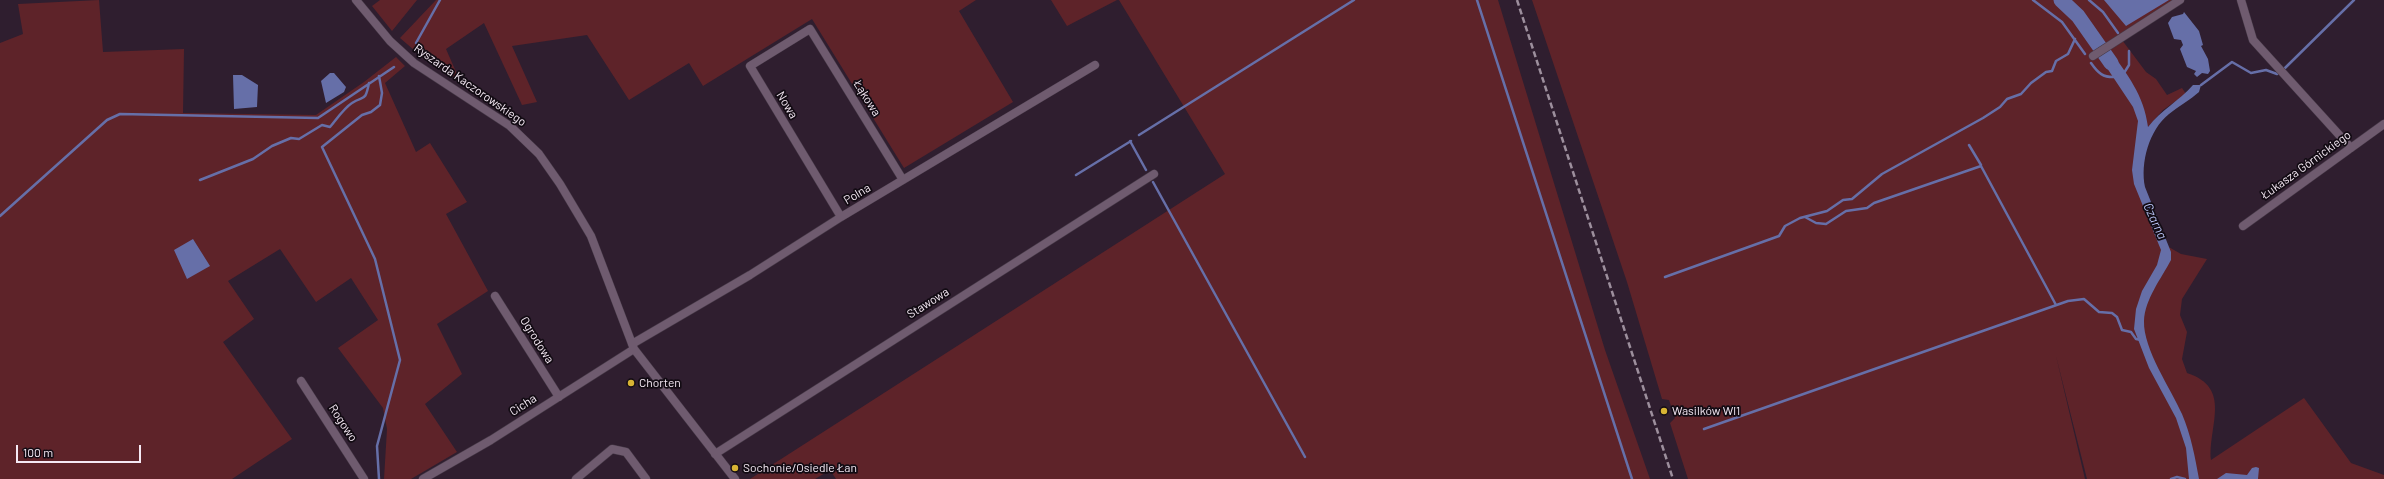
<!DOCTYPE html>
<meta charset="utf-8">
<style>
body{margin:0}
#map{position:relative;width:2384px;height:479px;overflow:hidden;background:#2f1e2f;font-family:Barlow,sans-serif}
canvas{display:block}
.scale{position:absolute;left:16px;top:445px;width:125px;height:18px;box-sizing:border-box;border:2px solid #f5e9f4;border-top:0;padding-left:5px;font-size:12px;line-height:14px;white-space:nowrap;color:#f5e9f4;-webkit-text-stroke:3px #120b13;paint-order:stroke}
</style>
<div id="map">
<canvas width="2384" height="479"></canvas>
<div class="scale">100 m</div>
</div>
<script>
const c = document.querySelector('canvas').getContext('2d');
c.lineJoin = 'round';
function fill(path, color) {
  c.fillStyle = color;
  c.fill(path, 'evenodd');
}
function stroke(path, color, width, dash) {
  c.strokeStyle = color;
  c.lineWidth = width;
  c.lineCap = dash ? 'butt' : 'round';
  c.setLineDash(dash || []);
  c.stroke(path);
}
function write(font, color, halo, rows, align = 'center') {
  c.font = font + ' Barlow,sans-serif';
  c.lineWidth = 3.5;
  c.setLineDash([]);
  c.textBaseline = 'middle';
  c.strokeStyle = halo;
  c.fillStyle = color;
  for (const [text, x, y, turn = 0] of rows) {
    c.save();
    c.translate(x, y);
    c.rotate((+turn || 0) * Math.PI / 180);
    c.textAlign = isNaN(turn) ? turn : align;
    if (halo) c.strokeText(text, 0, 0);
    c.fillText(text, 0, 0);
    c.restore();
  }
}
fill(new Path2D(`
 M 99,0 L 103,52 L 184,49 L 183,113 L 316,115 L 364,82 L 396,57 L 405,66 L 385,83 L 416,152 L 430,143 L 467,202 L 446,214 L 488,291 L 437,324 L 462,374 L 425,404 L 457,452 L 411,479 L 384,479 L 387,429 L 383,408 L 338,348 L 378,320 L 351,278 L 316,302 L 280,249 L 228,281 L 254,319 L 223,342 L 292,439 L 232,479 L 0,479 L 0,43 L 23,34 L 18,4 Z
 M 380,0 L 417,0 L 392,31 L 372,6 Z
 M 436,0 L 976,0 L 959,11 L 1013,102 L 904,168 L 812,19 L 703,86 L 689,63 L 629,100 L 587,35 L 512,46 L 537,102 L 522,105 L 484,23 L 446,49 L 460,81 L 421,56 L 400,38 Z
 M 1051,0 L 1117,0 L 1067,26 Z
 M 1119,0 L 1498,0 L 1605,350 L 1650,479 L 836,479 L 830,470 L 815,479 L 750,479 L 1225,174 Z
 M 1532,0 L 2176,0 L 2122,40 L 2146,72 L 2156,79 L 2167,95 L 2182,88 L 2186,94 L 2163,110 L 2148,127 L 2138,184 L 2167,246 L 2181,254 L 2207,259 L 2182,299 L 2180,315 L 2187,332 L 2182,359 L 2187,373 C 2233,388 2208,426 2211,460 L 2304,398 L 2351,463 L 2384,475 L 2384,479 L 2087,479 L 2056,356 L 2085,479 L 1688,479 L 1670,423 L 1675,418 L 1669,400 L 1662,399 L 1627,282 Z`), '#5e2329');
fill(new Path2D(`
 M 2104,0 L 2169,0 L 2126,26 Z
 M 2184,12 L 2199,31 L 2203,45 L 2201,46 L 2208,59 L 2210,71 L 2208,74 L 2202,73 L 2197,77 L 2194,74 L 2196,71 L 2187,67 L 2180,49 L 2183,45 L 2181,40 L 2174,39 L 2168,23 L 2172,17 L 2183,14 Z
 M 2109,49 C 2127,74 2144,95 2148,127 C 2161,110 2179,101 2193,85 L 2201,85 L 2199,92 C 2190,100 2179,106 2169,114 C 2149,130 2140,163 2145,187 L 2171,252 L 2171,260 C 2161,279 2145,299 2144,321 C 2143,349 2171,389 2182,414 C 2191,435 2195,457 2199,479 L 2189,479 L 2186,448 L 2176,418 L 2149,368 L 2134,329 L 2136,309 L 2142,291 L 2157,265 L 2161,250 L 2134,184 L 2132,170 L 2138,121 L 2133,107 L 2099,56 Z
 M 330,73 L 334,73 L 346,87 L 344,92 L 326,103 L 321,81 Z
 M 233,75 L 242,75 L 258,85 L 257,107 L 234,109 Z
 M 193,239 L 210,266 L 187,279 L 174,250 Z
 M 2256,467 L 2259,468 L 2258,479 L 2217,479 L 2226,473 L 2247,475 L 2252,468 Z`), '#666fa8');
stroke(new Path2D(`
 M 1477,0 L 1632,479
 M 2033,0 L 2062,22 L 2085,54
 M 2089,0 L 2103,12 L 2118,33
 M 416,43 L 440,0
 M 2091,63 C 2098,73 2103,78 2116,77
 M 2285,68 L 2354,0
 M 2124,73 L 2129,65 L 2129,51
 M 2201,85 L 2232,62 L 2251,73 L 2266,70 L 2277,74 L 2279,72
 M 1139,135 L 1354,0
 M 1130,141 L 1146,170
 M 1969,145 L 1981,165
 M 1076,175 L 1131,141
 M 200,180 L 253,159 L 272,146 L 291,138 L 299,139 L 322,125 L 330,127 C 336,120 344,108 352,103 C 364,95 365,103 369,83
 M 1153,182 L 1305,457
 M 0,216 L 107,120 L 120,114 L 318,118 L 394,67
 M 1805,217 L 1816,223 L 1826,224 L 1846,211 L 1867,208 L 1874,203 L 1981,166 L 2056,305
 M 1665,277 L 1779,236 L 1785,226 L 1800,218 L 1827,211 L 1843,200 L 1852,199 L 1882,174 L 1983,118 L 2000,107 L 2007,99 L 2021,94 L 2031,83 L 2046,72 L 2052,71 L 2056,61 L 2068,54 L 2075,39
 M 1704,429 L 2068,301 L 2084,299 L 2099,312 L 2112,313 L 2117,317 L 2122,330 L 2131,332 L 2136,339 L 2141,340
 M 379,479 L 377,446 L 400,360 L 375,259 L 322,147 L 362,115 L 371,112 L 380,105 L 382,93 L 379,76
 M 2171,479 L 2177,477 L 2185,479`), '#666fa8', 2.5);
stroke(new Path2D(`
 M 2061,0 L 2078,16 L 2111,63`), '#666fa8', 15);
const minor = new Path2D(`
 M 356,0 L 390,41 L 414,63 L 510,126 L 539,154 L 560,184 L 591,236 L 634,349 L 735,479
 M 2241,0 L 2253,40 L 2351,148
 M 2093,56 L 2180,0
 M 841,217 L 750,66 L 810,29 L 903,180
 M 2243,226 L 2384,124
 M 495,296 L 559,397
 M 632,344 L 750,275 L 841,217 L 1095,65
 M 301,381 L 364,479
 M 715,454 L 1154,174
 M 423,479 L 491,440 L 634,349
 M 576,479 L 612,449 L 626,452 L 646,479`);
stroke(minor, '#473a48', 9);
stroke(minor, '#6f5b6f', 8);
stroke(new Path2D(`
 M 1517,0 L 1673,479`), '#9d8f9d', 2.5, [6, 3]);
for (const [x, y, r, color] of [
 [631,383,4,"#d8b434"],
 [1664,411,4,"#d8b434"],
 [735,468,4,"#d8b434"]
]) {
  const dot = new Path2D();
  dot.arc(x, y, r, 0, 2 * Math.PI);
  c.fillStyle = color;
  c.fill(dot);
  stroke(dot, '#120b13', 1.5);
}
write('12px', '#f5e9f4', '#120b13', [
 ["Ryszarda Kaczorowskiego",470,85,35],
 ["Łąkowa",867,98,58],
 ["Nowa",787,105,59],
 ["Łukasza Górnickiego",2306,165,-36],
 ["Polna",857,194,-31],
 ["Stawowa",928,303,-32],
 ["Ogrodowa",537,340,58],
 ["Cicha",523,405,-33],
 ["Rogowo",343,423,57]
]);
write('12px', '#f5e9f4', '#120b13', [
 ["Chorten",639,383],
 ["Wasilków Wl1",1672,411],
 ["Sochonie/Osiedle Łan",743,468]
], 'left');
write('italic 13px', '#b7c1f3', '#120b13', [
 ["Czarna",2155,221,65]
]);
</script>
